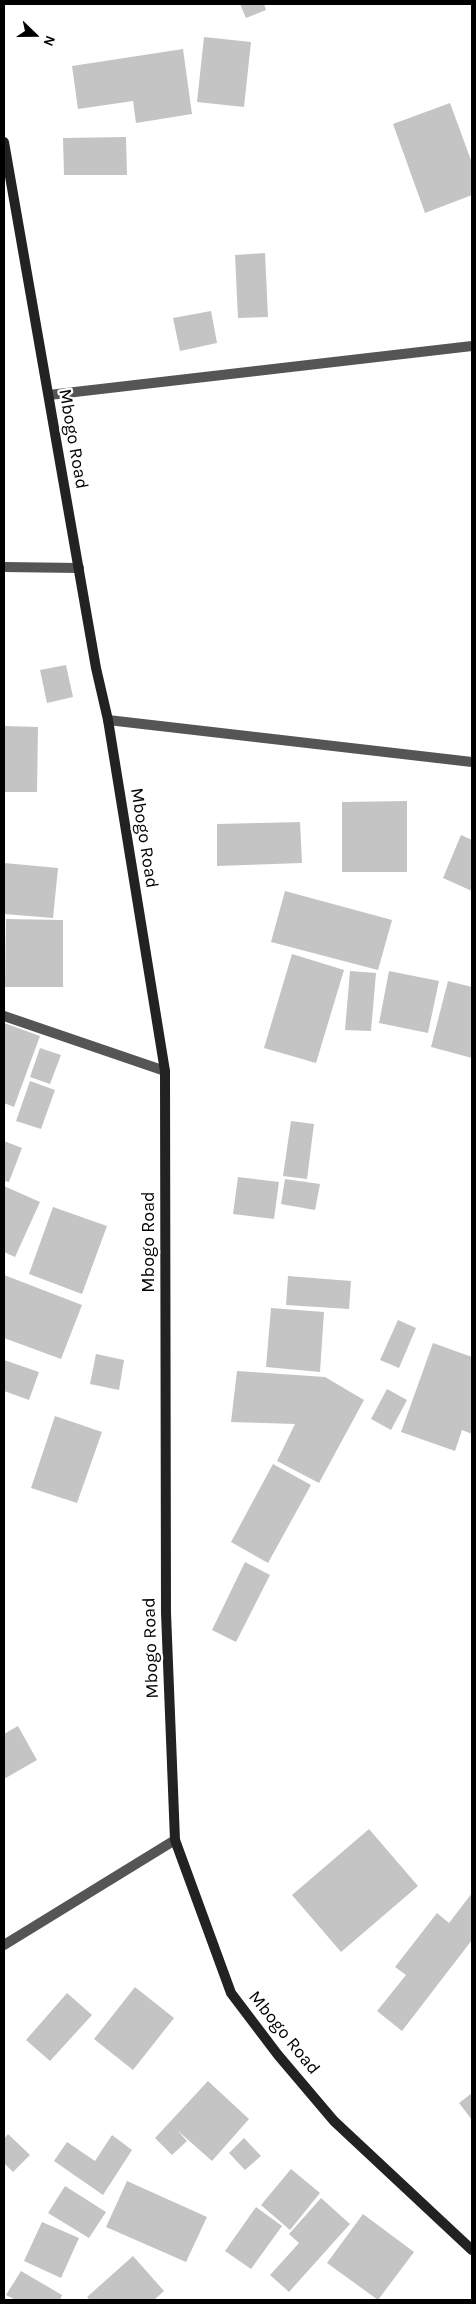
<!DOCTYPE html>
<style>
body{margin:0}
#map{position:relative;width:476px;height:2304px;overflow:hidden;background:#fff;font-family:Karla,sans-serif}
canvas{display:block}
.frame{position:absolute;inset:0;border:5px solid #000;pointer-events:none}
.north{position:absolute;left:10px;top:10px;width:50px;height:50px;-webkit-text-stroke:4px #fff;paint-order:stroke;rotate:112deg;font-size:14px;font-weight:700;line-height:20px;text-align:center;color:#000}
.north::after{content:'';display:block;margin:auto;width:18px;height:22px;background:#000;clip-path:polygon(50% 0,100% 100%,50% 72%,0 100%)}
</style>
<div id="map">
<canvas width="476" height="2304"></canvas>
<div class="frame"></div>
<div class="north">N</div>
</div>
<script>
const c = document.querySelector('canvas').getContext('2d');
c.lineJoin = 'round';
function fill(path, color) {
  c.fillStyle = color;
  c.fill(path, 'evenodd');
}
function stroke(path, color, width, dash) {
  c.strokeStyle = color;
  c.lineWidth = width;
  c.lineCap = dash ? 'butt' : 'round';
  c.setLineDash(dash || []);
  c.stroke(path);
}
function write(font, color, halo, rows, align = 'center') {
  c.font = font + ' Karla,sans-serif';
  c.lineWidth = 4.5;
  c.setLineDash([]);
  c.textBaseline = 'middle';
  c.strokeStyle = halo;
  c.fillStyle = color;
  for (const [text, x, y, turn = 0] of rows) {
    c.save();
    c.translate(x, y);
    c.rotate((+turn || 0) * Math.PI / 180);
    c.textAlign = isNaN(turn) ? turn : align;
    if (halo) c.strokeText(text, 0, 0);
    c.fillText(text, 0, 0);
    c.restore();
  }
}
fill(new Path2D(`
 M 240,4 L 264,4 L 266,10 L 246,18 Z
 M 204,37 L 251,42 L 244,107 L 197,102 Z
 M 183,49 L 192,114 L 136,123 L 133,101 L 78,109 L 72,66 Z
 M 450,103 L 472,163 L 472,195 L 425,213 L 393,124 Z
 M 126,137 L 127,175 L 64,175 L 63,138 Z
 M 265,253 L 268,317 L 238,318 L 235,255 Z
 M 211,311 L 217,343 L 180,351 L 173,318 Z
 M 66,665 L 73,697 L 47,703 L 40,670 Z
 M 4,726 L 38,727 L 37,792 L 4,792 Z
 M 407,801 L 407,872 L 342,872 L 342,802 Z
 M 300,822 L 302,863 L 217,866 L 217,824 Z
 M 461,835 L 472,840 L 472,891 L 443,878 Z
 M 4,863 L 58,868 L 53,918 L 4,914 Z
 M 285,891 L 392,920 L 378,970 L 271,942 Z
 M 6,919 L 63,920 L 63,987 L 5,987 Z
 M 292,954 L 344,970 L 316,1063 L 264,1048 Z
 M 350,971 L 376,973 L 371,1031 L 345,1030 Z
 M 389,971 L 439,981 L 428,1033 L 379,1023 Z
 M 448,981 L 472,987 L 472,1058 L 431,1047 Z
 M 4,1023 L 40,1036 L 14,1107 L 4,1103 Z
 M 40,1048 L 61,1055 L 50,1084 L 30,1077 Z
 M 30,1081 L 55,1090 L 41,1129 L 16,1121 Z
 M 291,1121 L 314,1124 L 307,1179 L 283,1176 Z
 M 4,1141 L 22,1148 L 9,1182 L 4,1181 Z
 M 238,1177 L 279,1182 L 274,1219 L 233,1214 Z
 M 285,1179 L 320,1184 L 315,1210 L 281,1204 Z
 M 4,1186 L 40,1202 L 15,1257 L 4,1252 Z
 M 53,1207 L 107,1226 L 82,1294 L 29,1274 Z
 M 4,1275 L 82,1305 L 61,1359 L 4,1338 Z
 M 288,1276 L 351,1281 L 349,1309 L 286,1305 Z
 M 271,1308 L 324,1312 L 320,1372 L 266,1367 Z
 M 398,1320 L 416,1328 L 399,1368 L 380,1360 Z
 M 433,1343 L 472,1357 L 472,1434 L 462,1430 L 455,1451 L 401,1432 Z
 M 96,1354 L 124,1360 L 119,1390 L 90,1384 Z
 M 4,1360 L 39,1372 L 29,1400 L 4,1391 Z
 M 237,1371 L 325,1377 L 364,1400 L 319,1483 L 277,1461 L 295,1424 L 231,1422 Z
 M 387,1389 L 407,1400 L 391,1430 L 371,1419 Z
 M 55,1416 L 102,1432 L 77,1503 L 31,1488 Z
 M 273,1464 L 311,1485 L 268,1563 L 231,1542 Z
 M 245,1562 L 270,1575 L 236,1642 L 212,1630 Z
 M 18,1726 L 37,1760 L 4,1779 L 4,1734 Z
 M 369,1829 L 418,1886 L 341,1952 L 292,1895 Z
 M 472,1893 L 472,1940 L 402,2031 L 377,2011 L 406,1975 L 395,1967 L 437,1913 L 449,1923 Z
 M 135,1987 L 174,2018 L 133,2070 L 94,2039 Z
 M 67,1993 L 92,2015 L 50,2061 L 26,2040 Z
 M 208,2081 L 249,2119 L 212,2161 L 177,2130 L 187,2141 L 172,2155 L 155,2138 Z
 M 472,2093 L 472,2120 L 459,2103 Z
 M 8,2134 L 30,2155 L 13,2172 L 4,2163 L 4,2139 Z
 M 112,2135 L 132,2150 L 103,2195 L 54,2161 L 67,2142 L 95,2161 Z
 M 244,2138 L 261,2156 L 245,2170 L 229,2153 Z
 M 291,2169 L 320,2193 L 290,2230 L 261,2205 Z
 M 127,2181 L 207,2217 L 186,2262 L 106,2227 Z
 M 65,2186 L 106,2212 L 89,2238 L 48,2213 Z
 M 321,2198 L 350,2224 L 289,2292 L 270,2275 L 299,2243 L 289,2234 Z
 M 256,2207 L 282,2226 L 251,2269 L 225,2251 Z
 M 363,2214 L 414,2252 L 378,2300 L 327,2263 Z
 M 42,2222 L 79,2238 L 61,2278 L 24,2261 Z
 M 133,2256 L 164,2291 L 154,2300 L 90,2300 L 87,2297 Z
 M 21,2271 L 62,2295 L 60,2300 L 16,2300 L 6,2295 Z`), '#c4c4c4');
stroke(new Path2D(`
 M 49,395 L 472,346
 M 4,567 L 79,568
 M 108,720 L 472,762
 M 4,1016 L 165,1071
 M 4,1945 L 175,1840`), '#555', 10);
stroke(new Path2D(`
 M 4,142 L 96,668 L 108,720 L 165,1071 L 166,1613 L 175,1840 L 231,1993 L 278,2055 L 334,2121 L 472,2250`), '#222', 10);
write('18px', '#000', '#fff', [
 ["Mbogo Road",73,439,80],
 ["Mbogo Road",144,838,81],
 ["Mbogo Road",149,1242,-90],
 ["Mbogo Road",151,1648,-92],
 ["Mbogo Road",284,2033,51]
]);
</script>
